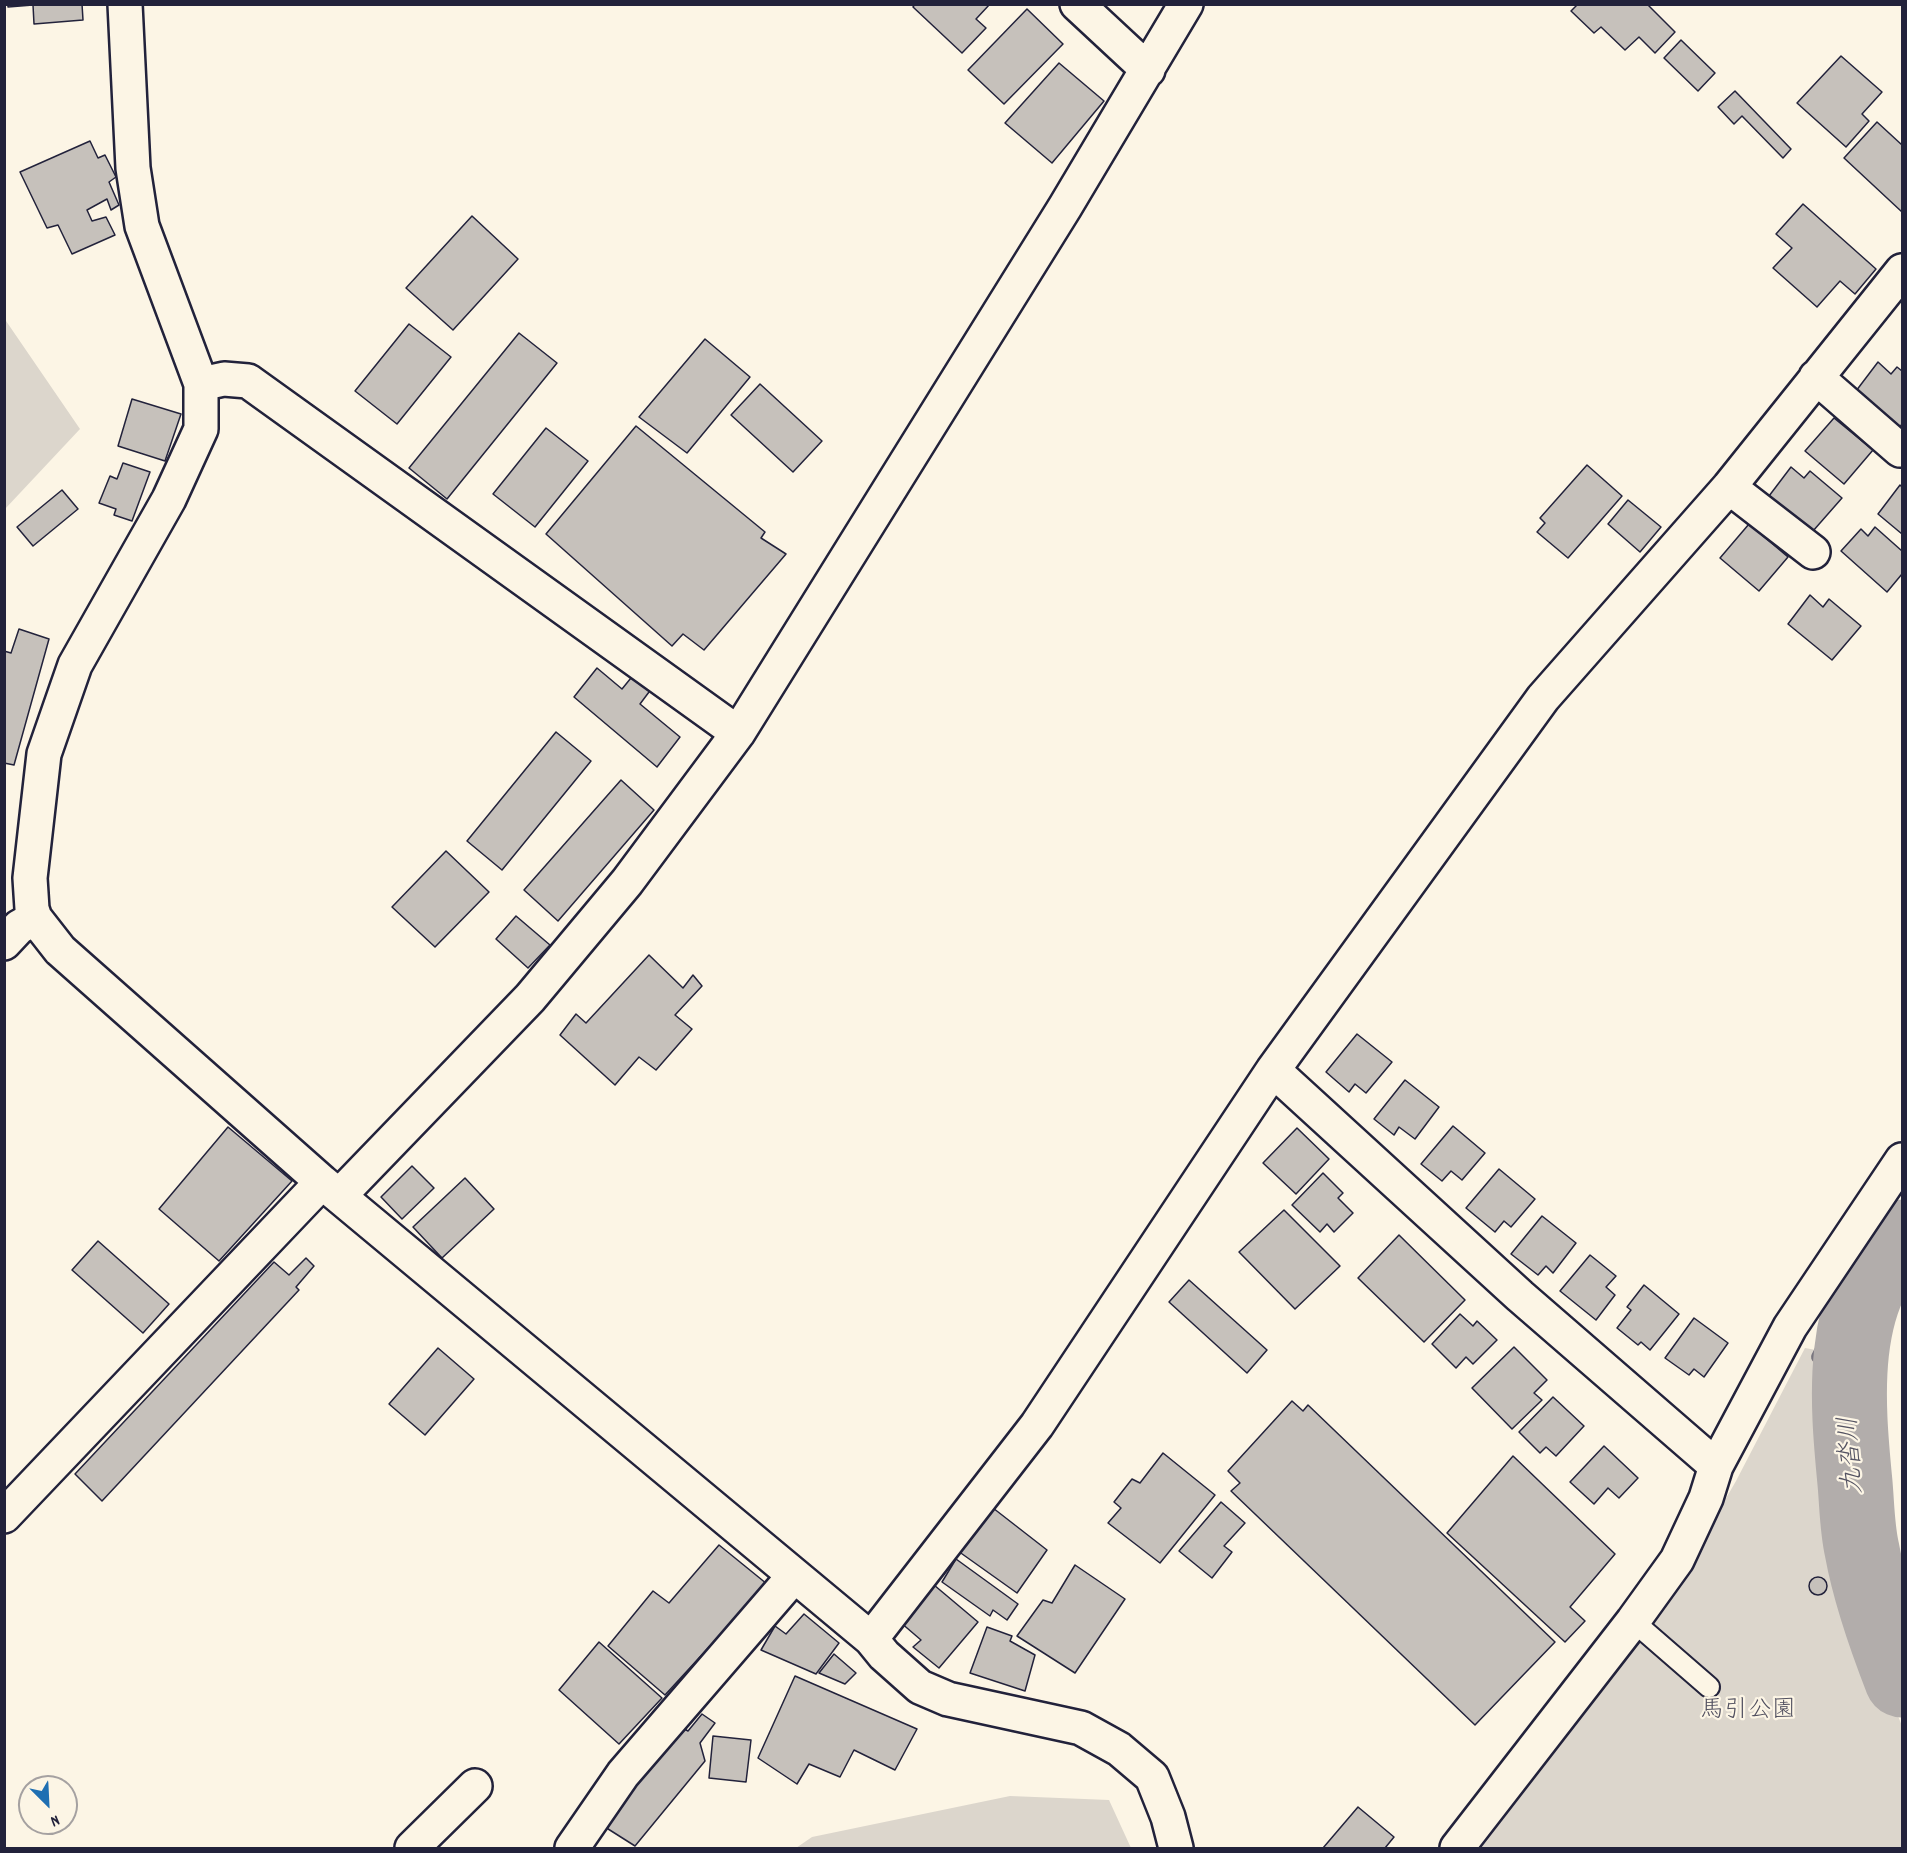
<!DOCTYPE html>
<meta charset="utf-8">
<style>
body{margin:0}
#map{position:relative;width:1907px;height:1853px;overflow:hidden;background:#fcf5e5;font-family:Dekko,sans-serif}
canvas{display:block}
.frame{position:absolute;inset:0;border:6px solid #22223b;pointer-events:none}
.north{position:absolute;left:18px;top:1775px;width:60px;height:60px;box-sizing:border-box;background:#fcf5e5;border:2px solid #a5a1a1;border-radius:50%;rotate:156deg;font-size:16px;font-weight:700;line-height:24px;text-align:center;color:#22223b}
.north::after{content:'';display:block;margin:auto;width:21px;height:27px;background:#1f6fb2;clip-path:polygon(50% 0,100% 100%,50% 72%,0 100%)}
</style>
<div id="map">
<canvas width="1907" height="1853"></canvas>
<div class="frame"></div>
<div class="north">N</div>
</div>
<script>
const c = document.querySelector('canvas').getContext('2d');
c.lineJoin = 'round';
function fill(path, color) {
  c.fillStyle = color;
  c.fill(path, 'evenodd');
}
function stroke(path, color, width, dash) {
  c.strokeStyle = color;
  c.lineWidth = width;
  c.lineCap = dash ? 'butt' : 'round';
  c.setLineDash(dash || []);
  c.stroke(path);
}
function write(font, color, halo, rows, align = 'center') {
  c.font = font + ' Dekko,"Klee One",sans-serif';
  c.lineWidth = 4.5;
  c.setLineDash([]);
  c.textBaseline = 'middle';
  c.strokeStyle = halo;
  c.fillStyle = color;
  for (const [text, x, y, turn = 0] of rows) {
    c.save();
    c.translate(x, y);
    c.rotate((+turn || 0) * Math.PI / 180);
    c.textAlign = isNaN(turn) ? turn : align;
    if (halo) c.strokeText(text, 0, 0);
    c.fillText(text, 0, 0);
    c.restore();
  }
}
fill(new Path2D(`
 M 4,318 L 80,429 L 5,509 L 4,509 Z
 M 1805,1348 L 1838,1354 L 1825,1443 L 1845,1583 L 1902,1726 L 1902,1848 L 1471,1848 L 1681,1576 L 1736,1481 Z
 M 1010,1796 L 1109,1800 L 1131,1848 L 796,1848 L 812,1837 Z`), '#dcd6cc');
stroke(new Path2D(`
 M 1817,1357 L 1843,1307 L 1872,1277`), '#78757e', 12);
stroke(new Path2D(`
 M 1902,1237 C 1838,1299 1847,1401 1855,1483 C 1857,1505 1857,1528 1862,1550 C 1870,1594 1886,1639 1902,1680`), '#b2adab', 75);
const building = new Path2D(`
 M 8,4 L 82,4 L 83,20 L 34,24 L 33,5 L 8,7 Z
 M 915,4 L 990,4 L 976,19 L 986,28 L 962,53 L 913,7 Z
 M 1578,4 L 1647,4 L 1675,32 L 1655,53 L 1639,37 L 1625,50 L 1601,27 L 1594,33 L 1571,11 Z
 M 1027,9 L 1063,44 L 1004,104 L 968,70 Z
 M 1681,40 L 1715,73 L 1698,91 L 1664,58 Z
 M 1841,56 L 1882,92 L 1862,114 L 1869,121 L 1846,147 L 1797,103 Z
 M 1059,63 L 1104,101 L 1052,163 L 1005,123 Z
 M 1735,91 L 1791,149 L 1783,158 L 1742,116 L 1734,124 L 1718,107 Z
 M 1877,122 L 1902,145 L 1902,212 L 1844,158 Z
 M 90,141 L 98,158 L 105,155 L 116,177 L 109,182 L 119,205 L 111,210 L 107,199 L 87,210 L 92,221 L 106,217 L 115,235 L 72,254 L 58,225 L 47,228 L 20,172 Z
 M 1803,204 L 1876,269 L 1855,294 L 1840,281 L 1817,307 L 1773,268 L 1792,248 L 1776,234 Z
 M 472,216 L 518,259 L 453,330 L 406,288 Z
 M 409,324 L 451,357 L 397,424 L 355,391 Z
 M 519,333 L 557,363 L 447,499 L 409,468 Z
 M 705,339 L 750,377 L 687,453 L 639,417 Z
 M 1878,362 L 1891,374 L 1897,367 L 1902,371 L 1902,424 L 1900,427 L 1856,391 Z
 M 760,384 L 822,441 L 793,472 L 731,415 Z
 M 132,399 L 181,414 L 165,461 L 118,446 Z
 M 1834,418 L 1873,450 L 1844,484 L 1805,451 Z
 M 636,426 L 765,532 L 761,538 L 786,554 L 704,650 L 683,634 L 672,646 L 546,534 Z
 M 546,428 L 588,461 L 535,527 L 493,494 Z
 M 123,463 L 150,472 L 132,521 L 114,515 L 116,509 L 99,503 L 110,476 L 117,479 Z
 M 1587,465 L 1622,496 L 1568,558 L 1537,532 L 1545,523 L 1540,518 Z
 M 1791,467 L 1804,478 L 1810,471 L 1842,498 L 1813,531 L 1769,496 Z
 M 1900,485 L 1902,487 L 1902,534 L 1878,514 Z
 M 62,490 L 78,509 L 33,546 L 17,527 Z
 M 1628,500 L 1661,527 L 1640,552 L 1608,524 Z
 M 1749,524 L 1788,557 L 1759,591 L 1720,558 Z
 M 1875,527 L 1902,551 L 1902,574 L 1887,592 L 1841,551 L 1861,529 L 1868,536 Z
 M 1810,595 L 1823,607 L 1829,599 L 1861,626 L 1832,660 L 1788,624 Z
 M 19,629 L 49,639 L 14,765 L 4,763 L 4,651 L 11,653 Z
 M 597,668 L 622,689 L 635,673 L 652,688 L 640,704 L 680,737 L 657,767 L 574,697 Z
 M 556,732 L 591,761 L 502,870 L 467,841 Z
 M 621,780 L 654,810 L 558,921 L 524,890 Z
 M 446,851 L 489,892 L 435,947 L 392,907 Z
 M 516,916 L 550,945 L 528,968 L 496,939 Z
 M 649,955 L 683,988 L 693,975 L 702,986 L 675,1015 L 692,1029 L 656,1070 L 639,1057 L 615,1085 L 560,1035 L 576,1014 L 586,1023 Z
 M 1357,1034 L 1392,1062 L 1366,1093 L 1355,1084 L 1349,1092 L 1326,1072 Z
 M 1405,1080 L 1439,1107 L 1415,1139 L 1399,1127 L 1394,1135 L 1374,1119 Z
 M 1453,1126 L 1485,1153 L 1462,1180 L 1451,1171 L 1442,1181 L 1421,1164 Z
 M 228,1127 L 292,1181 L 219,1261 L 159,1209 Z
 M 1297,1128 L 1329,1159 L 1296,1194 L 1263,1163 Z
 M 412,1166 L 434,1188 L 402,1219 L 381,1197 Z
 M 1499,1169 L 1535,1199 L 1511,1227 L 1504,1221 L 1495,1232 L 1466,1208 Z
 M 1323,1173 L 1343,1193 L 1338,1198 L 1353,1213 L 1334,1232 L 1327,1224 L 1320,1232 L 1292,1205 Z
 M 465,1178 L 494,1209 L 442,1258 L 413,1227 Z
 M 1284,1210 L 1340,1266 L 1295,1309 L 1239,1252 Z
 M 1542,1216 L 1576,1243 L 1553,1273 L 1546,1266 L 1538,1275 L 1511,1254 Z
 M 1399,1235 L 1465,1300 L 1424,1342 L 1358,1278 Z
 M 98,1241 L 169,1304 L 143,1333 L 72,1270 Z
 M 1590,1255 L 1616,1276 L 1606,1287 L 1615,1295 L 1596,1320 L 1560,1291 Z
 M 306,1258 L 314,1266 L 296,1287 L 299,1290 L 102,1501 L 75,1474 L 274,1262 L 289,1275 Z
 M 1189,1280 L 1267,1350 L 1247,1373 L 1169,1302 Z
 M 1644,1285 L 1679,1314 L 1650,1350 L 1641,1342 L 1638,1345 L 1617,1328 L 1631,1310 L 1627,1307 Z
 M 1460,1314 L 1473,1326 L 1477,1321 L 1497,1340 L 1473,1364 L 1466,1357 L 1456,1368 L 1432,1344 Z
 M 1694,1318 L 1728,1343 L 1704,1377 L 1694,1369 L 1689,1375 L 1665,1358 Z
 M 1514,1347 L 1547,1380 L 1534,1393 L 1542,1400 L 1512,1429 L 1472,1388 Z
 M 438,1348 L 474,1379 L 425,1435 L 389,1404 Z
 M 1553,1397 L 1584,1426 L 1556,1456 L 1546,1447 L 1540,1453 L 1519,1432 Z
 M 1292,1401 L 1303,1411 L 1308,1405 L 1555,1642 L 1475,1725 L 1231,1491 L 1240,1483 L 1228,1471 Z
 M 1604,1446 L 1638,1478 L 1619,1498 L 1608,1488 L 1594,1504 L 1570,1482 Z
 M 1163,1453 L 1215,1495 L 1160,1563 L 1108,1523 L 1121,1508 L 1114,1502 L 1132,1479 L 1140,1483 Z
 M 1513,1456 L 1615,1554 L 1570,1607 L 1585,1621 L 1565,1642 L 1447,1533 Z
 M 1221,1502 L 1245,1523 L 1224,1546 L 1232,1552 L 1212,1578 L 1179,1551 Z
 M 993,1508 L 1047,1550 L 1017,1593 L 958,1551 Z
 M 719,1545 L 767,1584 L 665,1695 L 608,1646 L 653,1591 L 669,1603 Z
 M 956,1559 L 1018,1604 L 1007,1620 L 993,1610 L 990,1616 L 942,1582 Z
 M 1075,1565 L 1125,1599 L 1075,1673 L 1017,1636 L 1043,1600 L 1052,1603 Z
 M1809 1586a9 9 0 1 1 18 0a9 9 0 1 1-18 0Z
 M 934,1585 L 978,1622 L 939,1668 L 913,1647 L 921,1640 L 900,1622 Z
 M 804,1614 L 839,1643 L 816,1674 L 761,1650 L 775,1626 L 786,1634 Z
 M 987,1627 L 1012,1636 L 1010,1641 L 1035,1655 L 1025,1691 L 970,1673 Z
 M 599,1642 L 662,1698 L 619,1744 L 559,1690 Z
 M 834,1654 L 856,1673 L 845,1684 L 819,1673 Z
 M 795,1676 L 917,1729 L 895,1770 L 854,1750 L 840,1777 L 809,1764 L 797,1784 L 758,1758 Z
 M 702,1714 L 715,1723 L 700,1743 L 705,1761 L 635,1846 L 605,1827 L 679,1726 L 688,1731 Z
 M 713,1736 L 751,1740 L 746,1782 L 709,1778 Z
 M 1358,1807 L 1394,1837 L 1385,1848 L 1323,1848 Z`);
fill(building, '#c6c1bb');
stroke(building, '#22223b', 1.5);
const service = new Path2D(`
 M 1633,1621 L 1709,1687`);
const minor = new Path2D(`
 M 125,4 L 133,168 L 142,226 L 201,384 L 201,429 L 169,499 L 75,665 L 44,754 L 30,878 L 32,909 L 35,918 L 60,950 L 322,1182 L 871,1639 L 884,1655 L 920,1687 L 948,1699 L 1081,1728 L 1119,1749 L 1152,1777 L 1168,1817 L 1176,1848
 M 1077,4 L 1148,70
 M 1816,377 L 1900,450
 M 201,384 L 224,379 L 248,381 L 738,733
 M 1729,487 L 1813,552
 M 4,943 L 19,927 L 35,918
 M 1273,1070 L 1520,1296 L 1716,1466
 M 339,1196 L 530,998 L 627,882 L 738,733 L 1065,207 L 1186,4
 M 4,1516 L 322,1182
 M 871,1639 L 1037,1425 L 1273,1070 L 1543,698 L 1729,487 L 1902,271
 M 412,1848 L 475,1786
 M 572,1848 L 623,1774 L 794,1576
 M 1457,1848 L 1633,1621 L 1677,1560 L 1706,1498 L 1716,1466 L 1790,1327 L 1902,1160`);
stroke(service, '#22223b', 24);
stroke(minor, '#22223b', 38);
stroke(service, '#fcf5e5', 20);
stroke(minor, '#fcf5e5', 33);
write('24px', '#504f5f', '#fcf5e5', [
 ["馬引公園",1748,1713]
]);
write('italic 26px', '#545362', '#fcf5e5', [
 ["九沓川",1854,1455,-94]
]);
</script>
